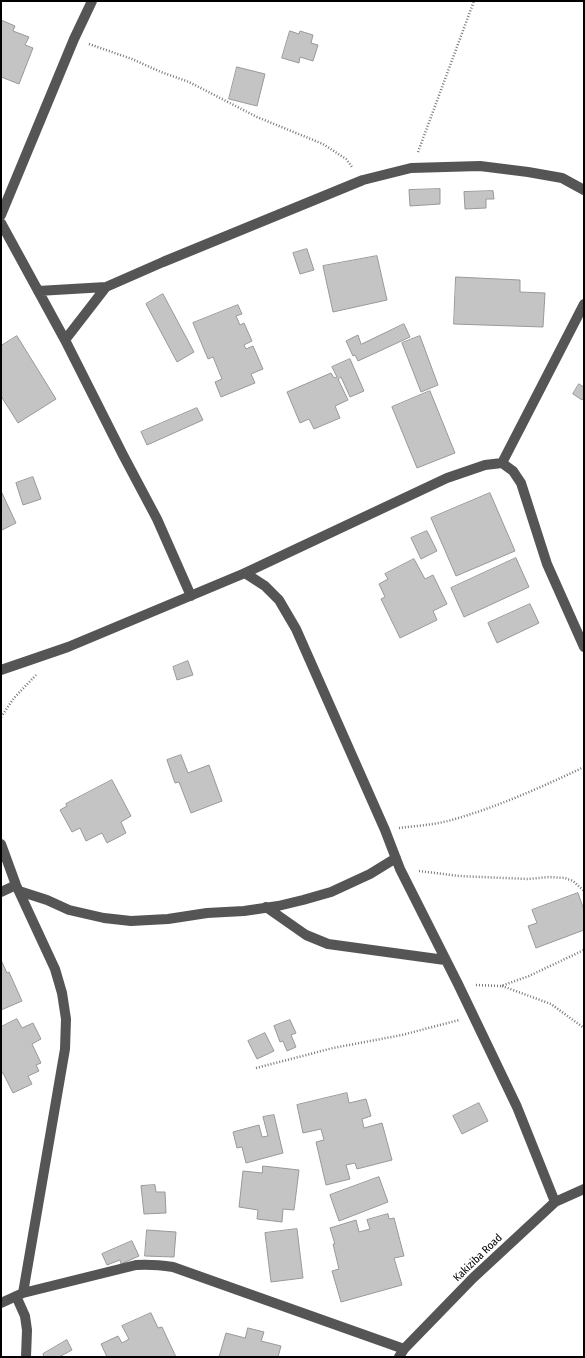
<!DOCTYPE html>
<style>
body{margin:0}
#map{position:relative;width:585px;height:1358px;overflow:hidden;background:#fff;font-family:"Fira Sans Condensed",sans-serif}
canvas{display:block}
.frame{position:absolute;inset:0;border:2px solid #000;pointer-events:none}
</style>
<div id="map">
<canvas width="585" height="1358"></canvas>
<div class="frame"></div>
</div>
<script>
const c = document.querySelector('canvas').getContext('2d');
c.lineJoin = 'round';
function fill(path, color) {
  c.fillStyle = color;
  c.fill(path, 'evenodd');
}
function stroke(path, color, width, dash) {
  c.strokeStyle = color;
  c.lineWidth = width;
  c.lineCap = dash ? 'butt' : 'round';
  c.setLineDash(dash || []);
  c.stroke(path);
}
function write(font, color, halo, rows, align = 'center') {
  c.font = font + ' "Fira Sans Condensed",sans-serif';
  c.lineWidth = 3;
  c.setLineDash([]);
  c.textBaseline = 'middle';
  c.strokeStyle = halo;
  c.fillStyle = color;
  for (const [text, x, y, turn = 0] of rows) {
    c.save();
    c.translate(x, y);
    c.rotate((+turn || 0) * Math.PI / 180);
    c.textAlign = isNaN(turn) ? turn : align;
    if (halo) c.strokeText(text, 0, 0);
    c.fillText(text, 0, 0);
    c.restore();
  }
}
const building = new Path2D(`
 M 1,20 L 15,26 L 13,31 L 29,37 L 25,45 L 33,48 L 19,84 L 1,77 Z
 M 290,31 L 299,34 L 300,31 L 313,35 L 311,43 L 318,45 L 313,61 L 300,57 L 299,63 L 282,58 Z
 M 237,67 L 265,74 L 257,106 L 229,99 Z
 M 440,189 L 440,204 L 410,206 L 409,190 Z
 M 493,191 L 494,199 L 486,199 L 486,208 L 465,209 L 464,192 Z
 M 307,249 L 314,270 L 300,274 L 293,253 Z
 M 377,256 L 387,300 L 333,312 L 323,266 Z
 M 456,277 L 520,280 L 520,292 L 545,293 L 543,327 L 454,324 Z
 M 163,294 L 194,352 L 177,362 L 146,304 Z
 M 238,305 L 242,314 L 236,316 L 240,325 L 244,323 L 252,341 L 244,345 L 246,349 L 253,346 L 263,369 L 251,374 L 255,383 L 221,397 L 215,382 L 222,379 L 213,357 L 208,359 L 193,323 Z
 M 404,324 L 410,337 L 358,361 L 355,355 L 353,356 L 346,341 L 358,335 L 361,344 Z
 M 17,336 L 56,399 L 18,423 L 1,396 L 1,346 Z
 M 420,336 L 438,385 L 421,392 L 402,343 Z
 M 350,359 L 364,391 L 350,397 L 341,377 L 338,379 L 348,400 L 335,406 L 340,418 L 314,429 L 309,419 L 300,423 L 287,392 L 331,373 L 334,378 L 337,377 L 332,367 Z
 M 579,384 L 584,387 L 584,397 L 582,400 L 573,394 Z
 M 430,391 L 455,453 L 417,468 L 392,407 Z
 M 197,408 L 203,420 L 147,445 L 141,432 Z
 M 33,477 L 41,499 L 23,505 L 16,483 Z
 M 1,491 L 16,523 L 2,530 L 1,527 Z
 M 490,493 L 515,551 L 456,576 L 431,518 Z
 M 427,531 L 437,551 L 421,559 L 411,538 Z
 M 516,558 L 529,587 L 464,617 L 451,588 Z
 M 414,559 L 425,579 L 433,575 L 447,604 L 433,611 L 437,620 L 400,638 L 381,599 L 385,597 L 379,584 L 388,579 L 385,574 Z
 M 530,604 L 539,623 L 497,643 L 488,623 Z
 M 188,661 L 193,675 L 177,680 L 173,667 Z
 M 181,755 L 188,773 L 209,765 L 222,801 L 191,813 L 179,782 L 175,783 L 167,760 Z
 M 112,780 L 131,816 L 121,822 L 126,833 L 107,843 L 102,833 L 86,841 L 80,828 L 72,832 L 60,810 L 67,806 L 66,804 Z
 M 578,893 L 584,910 L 584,930 L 536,948 L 528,926 L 537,923 L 532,910 Z
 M 1,960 L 7,973 L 9,972 L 22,1001 L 1,1010 Z
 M 17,1019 L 22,1028 L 33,1023 L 41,1039 L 32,1044 L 41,1063 L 36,1065 L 39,1071 L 28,1076 L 32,1084 L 13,1093 L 3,1073 L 1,1073 L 1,1027 Z
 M 290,1020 L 296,1033 L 291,1035 L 296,1047 L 287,1051 L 283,1041 L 280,1042 L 274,1026 Z
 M 265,1033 L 274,1051 L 257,1059 L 248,1041 Z
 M 347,1093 L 349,1103 L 366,1099 L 371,1116 L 362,1119 L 364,1128 L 382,1123 L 392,1160 L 357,1169 L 355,1163 L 346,1165 L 350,1179 L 326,1185 L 316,1142 L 324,1140 L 321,1129 L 303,1133 L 297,1105 Z
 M 479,1103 L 488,1121 L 462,1134 L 453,1116 Z
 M 274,1115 L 283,1153 L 246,1163 L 242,1147 L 237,1148 L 233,1132 L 259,1125 L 262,1137 L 268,1136 L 263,1117 Z
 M 263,1166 L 299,1170 L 294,1210 L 283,1209 L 282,1222 L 257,1219 L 258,1210 L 239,1207 L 243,1171 L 262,1173 Z
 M 379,1177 L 388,1202 L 339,1221 L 330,1195 Z
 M 155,1185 L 156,1192 L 165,1192 L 166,1213 L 144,1214 L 141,1186 Z
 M 388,1214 L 389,1219 L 394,1218 L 404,1256 L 394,1258 L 402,1285 L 341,1302 L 332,1271 L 339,1269 L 333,1244 L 335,1244 L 330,1228 L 356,1220 L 359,1232 L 370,1229 L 367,1220 Z
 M 297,1229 L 303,1278 L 271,1282 L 265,1233 Z
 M 147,1230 L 176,1232 L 174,1257 L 145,1256 Z
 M 132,1241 L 139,1256 L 121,1264 L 120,1260 L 107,1265 L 102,1254 Z
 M 151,1313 L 158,1328 L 162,1327 L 176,1357 L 107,1357 L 101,1344 L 118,1336 L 122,1343 L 129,1339 L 122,1326 Z
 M 248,1328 L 264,1332 L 261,1341 L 281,1346 L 278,1357 L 219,1357 L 226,1333 L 245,1338 Z
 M 67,1340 L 72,1350 L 59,1357 L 44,1357 L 43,1354 Z`);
fill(building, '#c4c4c4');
stroke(building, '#999', 1);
stroke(new Path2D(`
 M 89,44 L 132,59 L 161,72 L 189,82 L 257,117 L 323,144 L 346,159 L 352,167
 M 418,152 L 474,1
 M 1,717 L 14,698 L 36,675
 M 399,828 C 415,826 432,825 448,821 C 495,808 540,788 584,767
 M 419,871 L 459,876 L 528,879 L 549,877 L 565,878 L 573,881 L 584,891
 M 476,985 L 501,986 L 529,976 L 584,950
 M 502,986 L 551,1004 L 584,1028
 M 256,1068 L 333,1048 L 402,1035 L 459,1020`), '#777', 2.5, [1, 2]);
stroke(new Path2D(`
 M 1,215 L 74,39 L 92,1
 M 1,223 L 65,340 L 123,455 L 157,519 L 191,596
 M 38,291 L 106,287
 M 65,340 L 106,287 L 163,262 L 363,180 L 411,168 L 480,166 L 528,172 L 562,178 L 584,190
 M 502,463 L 584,304
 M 245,573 L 265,586 L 279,600 L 296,629 L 385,830 L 400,869 L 458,984 L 517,1107 L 555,1202
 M 1,670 L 68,647 L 245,573 L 447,478 L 485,465 L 502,463 L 513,471 L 521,483 L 547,564 L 584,647
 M 1,844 L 16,885 L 55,969 L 62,993 L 66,1019 L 65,1049 L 23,1293
 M 19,891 L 47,900 L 69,910 L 104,918 L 131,921 L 168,919 L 207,913 L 244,911 L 278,906 L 303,900 L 331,892 L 370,874 L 396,858
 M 1,892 L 16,885
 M 266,907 L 306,935 L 328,944 L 445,960
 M 16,1296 L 25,1316 L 27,1330 L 26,1357
 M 1,1303 L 23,1293 L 136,1265 C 149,1264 160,1265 173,1267 L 404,1349
 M 399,1357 L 404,1349 L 473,1278 L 555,1202 L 584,1189`), '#555', 10);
write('11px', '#000', '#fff', [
 ["Kakiziba Road",478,1258,-44]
]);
</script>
